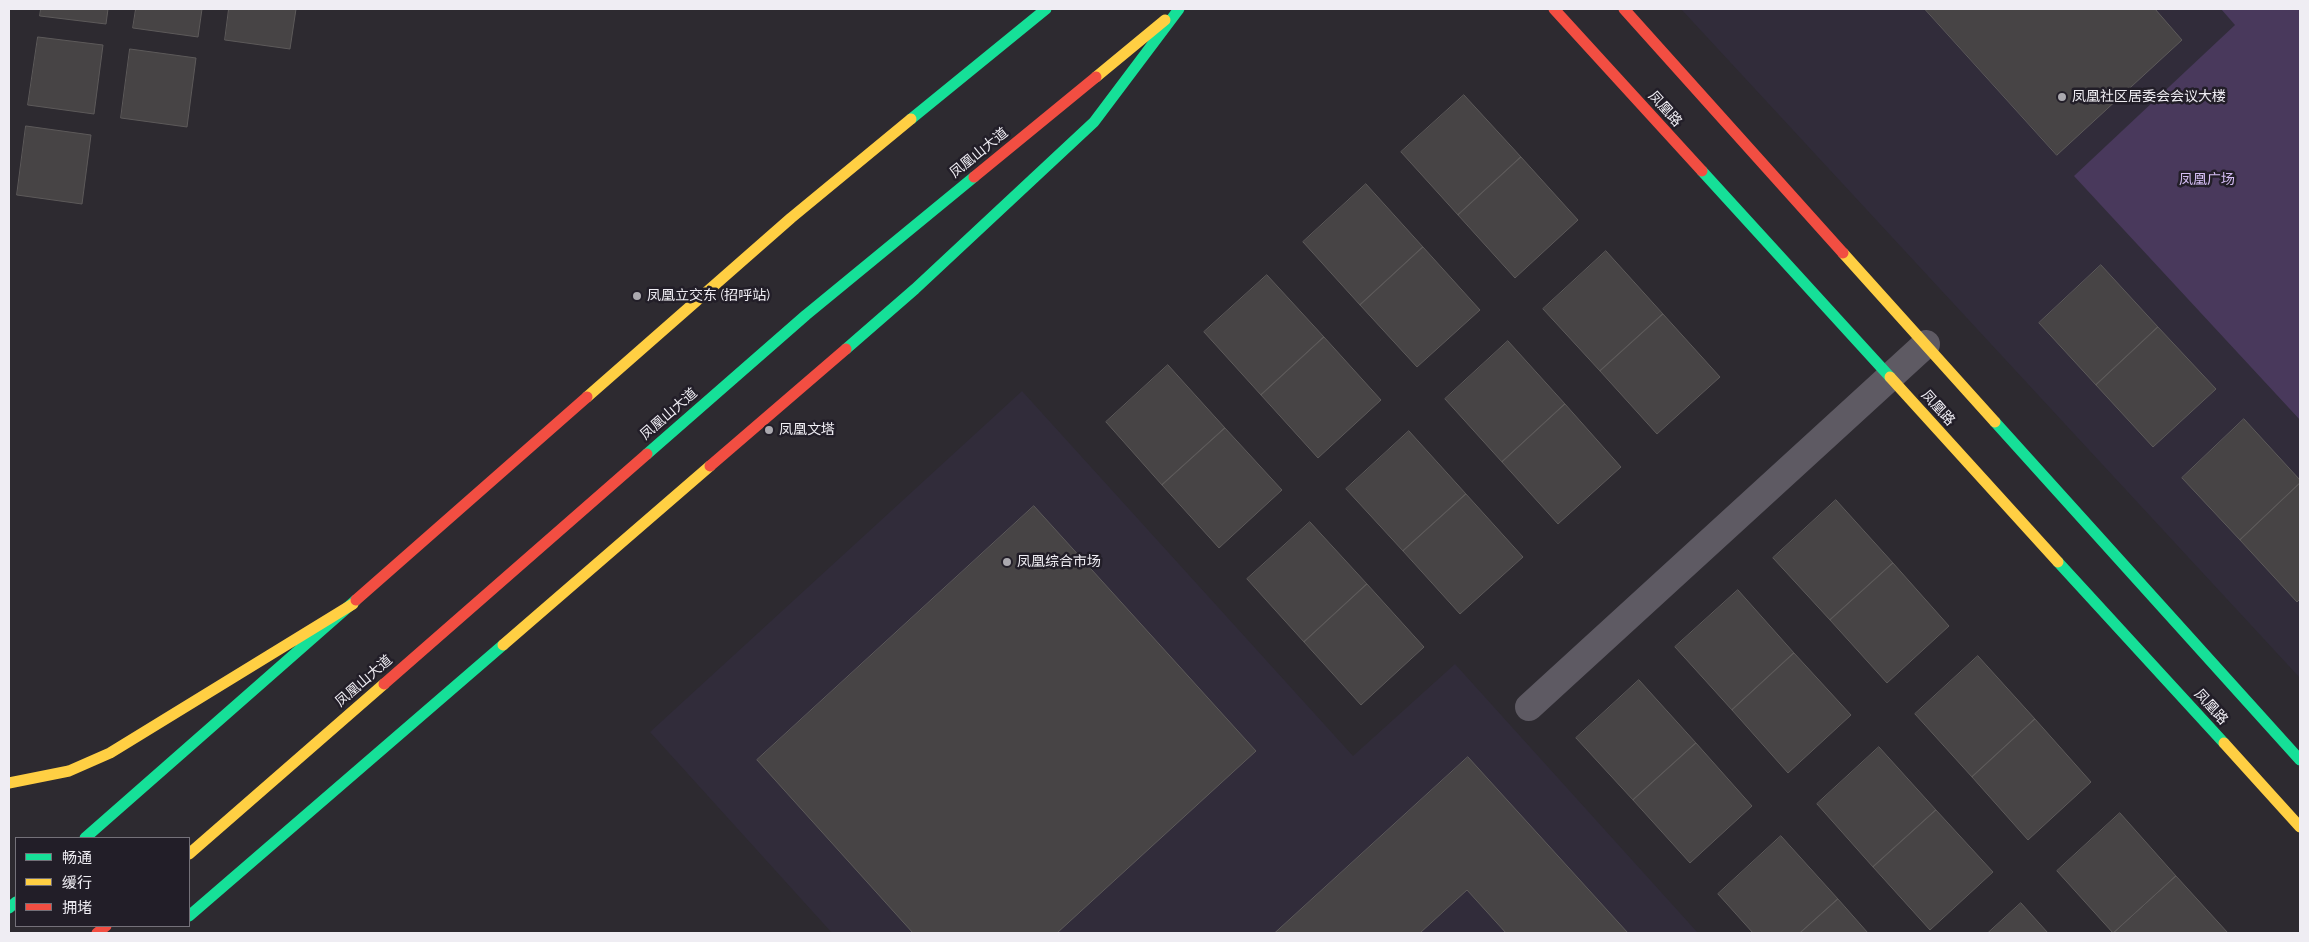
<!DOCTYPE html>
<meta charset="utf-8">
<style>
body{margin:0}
#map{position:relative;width:2309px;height:942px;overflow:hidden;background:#2d2a30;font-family:Raleway,"Noto Sans SC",sans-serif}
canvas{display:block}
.frame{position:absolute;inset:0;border:10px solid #efedf3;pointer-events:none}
.legend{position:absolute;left:15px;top:837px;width:175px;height:90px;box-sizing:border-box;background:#221e28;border:1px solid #747179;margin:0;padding:6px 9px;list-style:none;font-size:15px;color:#efedf3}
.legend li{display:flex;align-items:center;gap:10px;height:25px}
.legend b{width:25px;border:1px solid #747179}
</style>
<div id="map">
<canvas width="2309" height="942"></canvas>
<div class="frame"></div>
<ul class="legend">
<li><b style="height:6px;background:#16e098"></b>畅通</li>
<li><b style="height:6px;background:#ffcf43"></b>缓行</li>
<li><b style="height:6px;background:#f24e42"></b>拥堵</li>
</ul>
</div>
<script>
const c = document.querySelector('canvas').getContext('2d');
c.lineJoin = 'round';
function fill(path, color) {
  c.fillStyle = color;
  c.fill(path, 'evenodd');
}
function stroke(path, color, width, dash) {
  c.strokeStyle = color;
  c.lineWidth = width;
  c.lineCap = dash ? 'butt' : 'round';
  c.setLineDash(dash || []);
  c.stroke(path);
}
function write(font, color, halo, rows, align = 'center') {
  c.font = font + ' Raleway,"Noto Sans SC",sans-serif';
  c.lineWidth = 5;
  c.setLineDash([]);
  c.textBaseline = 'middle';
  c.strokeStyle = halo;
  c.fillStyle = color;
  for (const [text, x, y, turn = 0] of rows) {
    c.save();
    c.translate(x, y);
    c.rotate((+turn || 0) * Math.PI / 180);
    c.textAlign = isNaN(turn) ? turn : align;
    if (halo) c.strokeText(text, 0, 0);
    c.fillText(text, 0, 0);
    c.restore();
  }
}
fill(new Path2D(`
 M 1681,9 L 2221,9 L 2236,25 L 2075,176 L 2300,420 L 2300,678 Z
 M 1022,391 L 1353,756 L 1455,664 L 1698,933 L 832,933 L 650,732 Z`), '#312c3a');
fill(new Path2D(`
 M 2221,9 L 2300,9 L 2300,420 L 2074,176 L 2235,25 Z`), '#49395c');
const building = new Path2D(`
 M 41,9 L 108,9 L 106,24 L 40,16 Z
 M 136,9 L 202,9 L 198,37 L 133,28 Z
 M 229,9 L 296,9 L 290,49 L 225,40 Z
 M 1925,9 L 2155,9 L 2182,40 L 2057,155 Z
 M 38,37 L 103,45 L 94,114 L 28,105 Z
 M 130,49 L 196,58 L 187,127 L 121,118 Z
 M 1464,95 L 1521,157 L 1458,215 L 1401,152 Z
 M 26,126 L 91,135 L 82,204 L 17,195 Z
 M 1521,157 L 1578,220 L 1515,278 L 1458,215 Z
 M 1366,184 L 1423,247 L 1360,305 L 1303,242 Z
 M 1423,247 L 1480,310 L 1417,367 L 1360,305 Z
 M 1606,251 L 1663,314 L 1600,371 L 1543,309 Z
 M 2101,265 L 2158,327 L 2096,385 L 2039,323 Z
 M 1267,275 L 1324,337 L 1261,395 L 1204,332 Z
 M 1663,314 L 1720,377 L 1657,434 L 1600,371 Z
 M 2158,327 L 2216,389 L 2153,447 L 2096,385 Z
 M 1324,337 L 1381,400 L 1318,458 L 1261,395 Z
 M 1508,341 L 1565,404 L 1502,462 L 1445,399 Z
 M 1168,365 L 1225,428 L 1162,485 L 1106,422 Z
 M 1565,404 L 1621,467 L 1558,524 L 1502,462 Z
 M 2244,419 L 2300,480 L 2300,483 L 2240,540 L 2182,478 Z
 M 1225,428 L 1282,490 L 1219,548 L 1162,485 Z
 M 1409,431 L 1466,494 L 1403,551 L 1346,489 Z
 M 2300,483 L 2300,599 L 2297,602 L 2240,540 Z
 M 1466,494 L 1523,557 L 1460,614 L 1403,551 Z
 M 1836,500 L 1893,563 L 1830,620 L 1773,558 Z
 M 1034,506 L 1256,751 L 1057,933 L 913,933 L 757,760 Z
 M 1310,522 L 1367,584 L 1304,642 L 1247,579 Z
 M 1893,563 L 1949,626 L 1887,683 L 1830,620 Z
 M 1367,584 L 1424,647 L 1361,705 L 1304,642 Z
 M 1738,590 L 1794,653 L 1732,710 L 1675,647 Z
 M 1794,653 L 1851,715 L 1788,773 L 1732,710 Z
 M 1978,656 L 2035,719 L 1972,777 L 1915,714 Z
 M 1639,680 L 1696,743 L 1633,800 L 1576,738 Z
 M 2035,719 L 2091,782 L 2028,840 L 1972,777 Z
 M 1696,743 L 1752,806 L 1690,863 L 1633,800 Z
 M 1879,747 L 1936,810 L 1873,867 L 1817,804 Z
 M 1468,757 L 1628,933 L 1506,933 L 1467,890 L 1420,933 L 1275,933 Z
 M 1936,810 L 1993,872 L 1930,930 L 1873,867 Z
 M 2120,813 L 2176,876 L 2113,933 L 2057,871 Z
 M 1781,836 L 1838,899 L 1800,933 L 1753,933 L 1718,894 Z
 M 2176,876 L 2228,933 L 2114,933 Z
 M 1838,899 L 1868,933 L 1800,933 Z
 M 2021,903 L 2048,933 L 1988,933 Z`);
fill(building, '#474445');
stroke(building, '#5d5a5a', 1);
stroke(new Path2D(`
 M 1529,707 L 1926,344`), '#5e5a63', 28);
stroke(new Path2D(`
 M 911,119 L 1046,9
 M 1702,171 L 1890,377
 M 846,349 L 915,289 L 1094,122 L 1179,9
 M 1995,422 L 2300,760
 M 647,454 L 806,315 L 974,177
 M 2058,562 L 2224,743
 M 85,838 L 356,600
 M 9,908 L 16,902
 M 189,916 L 503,645`), '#16e098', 11);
stroke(new Path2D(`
 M 1096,77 L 1165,20
 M 1843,253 L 1995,422
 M 1890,377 L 2058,562
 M 587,397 L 791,218 L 911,119
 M 503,645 L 710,466
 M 2224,743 L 2300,827
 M 9,783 L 69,771 L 110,753 L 353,604
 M 189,854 L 384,684`), '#ffcf43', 11);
stroke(new Path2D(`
 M 1554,9 L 1702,171
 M 1624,9 L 1843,253
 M 974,177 L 1096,77
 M 710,466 L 846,349
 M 356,600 L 587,397
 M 384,684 L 647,454
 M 97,933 L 106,926`), '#f24e42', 11);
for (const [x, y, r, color] of [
 [2062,97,5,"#aba9af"],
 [637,296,5,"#aba9af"],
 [769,430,5,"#aba9af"],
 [1007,562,5,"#aba9af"]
]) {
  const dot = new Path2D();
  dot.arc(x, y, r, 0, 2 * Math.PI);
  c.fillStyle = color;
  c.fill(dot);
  stroke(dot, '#221e28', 2);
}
write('14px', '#efedf3', '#221e28', [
 ["凤凰社区居委会会议大楼",2072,97],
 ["凤凰立交东 (招呼站)",647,296],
 ["凤凰文塔",779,430],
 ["凤凰综合市场",1017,562]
], 'left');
write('14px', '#efedf3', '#221e28', [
 ["凤凰路",1665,109,48],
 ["凤凰山大道",979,153,-39],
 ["凤凰路",1938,408,48],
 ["凤凰山大道",669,414,-41],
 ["凤凰山大道",364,681,-41],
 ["凤凰路",2211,707,48]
]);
write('14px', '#d5bef4', '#221e28', [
 ["凤凰广场",2207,180]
]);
</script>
